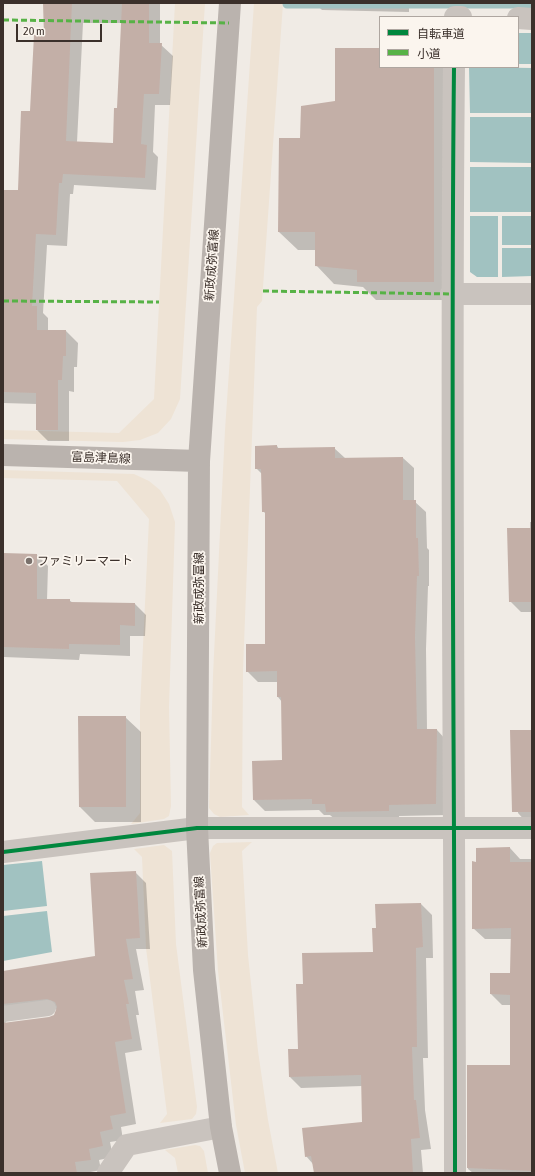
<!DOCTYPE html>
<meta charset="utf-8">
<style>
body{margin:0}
#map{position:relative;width:535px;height:1176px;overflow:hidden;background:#f0ebe5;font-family:"Asap Condensed","Noto Sans JP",sans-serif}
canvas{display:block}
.frame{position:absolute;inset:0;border:4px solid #3b302b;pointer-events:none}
.legend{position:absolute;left:379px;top:16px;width:140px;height:52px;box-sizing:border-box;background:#fbf5ee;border:1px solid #aea6a0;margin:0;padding:5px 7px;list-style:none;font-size:12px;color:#3b302b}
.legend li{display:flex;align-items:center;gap:8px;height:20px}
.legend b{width:20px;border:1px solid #aea6a0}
.scale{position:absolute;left:16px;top:24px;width:86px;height:18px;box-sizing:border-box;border:2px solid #3b302b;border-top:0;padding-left:5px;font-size:12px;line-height:14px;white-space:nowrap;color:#3b302b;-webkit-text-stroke:3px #fbf5ee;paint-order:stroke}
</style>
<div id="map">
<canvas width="535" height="1176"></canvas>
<div class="frame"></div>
<ul class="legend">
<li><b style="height:5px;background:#00873e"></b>自転車道</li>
<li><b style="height:5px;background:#57b246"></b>小道</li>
</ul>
<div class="scale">20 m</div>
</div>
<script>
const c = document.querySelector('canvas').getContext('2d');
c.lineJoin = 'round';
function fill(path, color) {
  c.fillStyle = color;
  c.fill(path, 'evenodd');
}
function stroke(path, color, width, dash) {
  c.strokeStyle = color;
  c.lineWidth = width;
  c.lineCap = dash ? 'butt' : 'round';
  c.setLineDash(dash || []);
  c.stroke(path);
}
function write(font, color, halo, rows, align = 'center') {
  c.font = font + ' "Asap Condensed","Noto Sans JP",sans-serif';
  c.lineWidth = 3.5;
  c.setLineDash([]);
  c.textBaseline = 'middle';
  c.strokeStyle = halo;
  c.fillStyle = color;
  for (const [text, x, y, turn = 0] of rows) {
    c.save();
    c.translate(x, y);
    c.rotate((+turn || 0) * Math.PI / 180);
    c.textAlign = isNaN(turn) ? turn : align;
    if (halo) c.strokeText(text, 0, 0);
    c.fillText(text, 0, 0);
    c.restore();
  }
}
fill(new Path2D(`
 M 175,3 L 205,3 L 180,399 L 171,419 L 158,433 L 140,440 L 123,442 L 3,439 L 3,430 L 119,433 L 154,399 Z
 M 254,3 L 283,3 L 262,301 L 257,307 L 243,670 L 242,807 L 249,815 L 220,817 L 214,814 L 209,808 L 213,675 L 225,430 Z
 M 3,470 L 134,474 L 149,481 L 160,490 L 169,504 L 175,522 L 169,707 L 171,806 L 169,816 L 164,819 L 131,824 L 140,813 L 140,709 L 149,519 L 117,481 L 3,478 Z
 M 252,842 L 242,851 L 248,955 L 258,1051 L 268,1120 L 278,1173 L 245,1173 L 236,1125 L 218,971 L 210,853 L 213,846 L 217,843 Z
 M 164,845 L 172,851 L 176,944 L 197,1107 L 196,1114 L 192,1119 L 160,1123 L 167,1114 L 146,948 L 142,857 L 134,849 Z
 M 195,1145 L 200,1146 L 204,1151 L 208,1173 L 178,1173 L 175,1158 L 165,1150 Z`), '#eee3d5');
fill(new Path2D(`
 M 518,33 L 532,33 L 532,64 L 518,64 Z
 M 469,67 L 532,68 L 532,113 L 470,113 Z
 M 470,117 L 532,117 L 532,163 L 470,162 Z
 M 470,167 L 532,167 L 532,212 L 470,212 Z
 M 470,216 L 498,216 L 498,277 L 477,277 L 470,272 Z
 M 502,216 L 532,216 L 532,245 L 502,245 Z
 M 502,248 L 532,248 L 532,276 L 502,277 Z
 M 42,861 L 47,906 L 3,911 L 3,865 Z
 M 47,911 L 52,952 L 3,961 L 3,916 Z`), '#a1c2c1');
fill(new Path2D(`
 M 44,3 L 160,3 L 160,44 L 173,56 L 170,105 L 155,105 L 153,152 L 158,157 L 156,190 L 74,185 L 73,194 L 70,194 L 67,246 L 47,245 L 43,313 L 48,318 L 48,331 L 66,331 L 78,343 L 77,367 L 74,367 L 74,392 L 69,391 L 69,441 L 48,441 L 37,430 L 37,404 L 3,403 L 3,191 L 19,191 L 45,36 ZM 83,23 L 122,23 L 118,110 L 114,144 L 77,142 Z
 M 315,3 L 409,3 L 409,12 L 322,10 Z
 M 380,49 L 380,67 L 451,67 L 452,300 L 376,300 L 363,287 L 334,284 L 316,265 L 316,250 L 298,250 L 279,232 L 301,139 L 336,102 Z
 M 277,446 L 279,449 L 334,448 L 345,458 L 403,458 L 414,468 L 414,501 L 426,512 L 427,548 L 429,550 L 429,586 L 428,586 L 426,649 L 427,730 L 437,730 L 447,741 L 447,815 L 399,816 L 399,821 L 338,822 L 330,815 L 324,815 L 319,810 L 265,811 L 254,800 L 284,761 L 282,702 L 278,697 L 278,682 L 258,682 L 247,671 L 266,645 L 266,514 L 263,511 L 262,474 L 256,468 Z
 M 530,522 L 532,522 L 532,612 L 521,612 L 510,601 L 530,529 Z
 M 3,554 L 37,555 L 48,566 L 47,600 L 69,600 L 73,603 L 135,604 L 146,615 L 145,636 L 130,636 L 130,656 L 80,654 L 79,660 L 4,657 Z
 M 125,717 L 141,732 L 141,822 L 95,822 L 80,807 Z
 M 532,731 L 532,824 L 528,824 L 518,813 L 518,800 Z
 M 510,848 L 520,859 L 532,859 L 532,1173 L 473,1173 L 468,1169 L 468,1066 L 511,1066 L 511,1005 L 502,1005 L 491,994 L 511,974 L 512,939 L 485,939 L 473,928 L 477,863 Z
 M 135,872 L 146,883 L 150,949 L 136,949 L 144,990 L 135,991 L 139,1015 L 136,1015 L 142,1050 L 125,1053 L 136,1124 L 121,1127 L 123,1140 L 110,1142 L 113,1157 L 99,1160 L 101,1170 L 85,1173 L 3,1173 L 3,972 L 96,957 ZM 58,1009 L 55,1016 L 50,1018 L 5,1024 L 8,1017 L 12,1015 Z
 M 421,904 L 432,915 L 433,958 L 426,958 L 428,1058 L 423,1058 L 425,1110 L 431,1149 L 421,1150 L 423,1173 L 315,1173 L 313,1164 L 306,1156 L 363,1123 L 362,1086 L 301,1088 L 290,1077 L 299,1050 L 304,985 L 374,953 L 377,929 Z`), '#0003');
stroke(new Path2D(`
 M 287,4 L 532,4`), '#a1c2c1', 9);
fill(new Path2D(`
 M 43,3 L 72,3 L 66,141 L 113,143 L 114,108 L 117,108 L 122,3 L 149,3 L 149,43 L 162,43 L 159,94 L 144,94 L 141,144 L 147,145 L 145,178 L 63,174 L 62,183 L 59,183 L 56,235 L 36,234 L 32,306 L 37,306 L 37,330 L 66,330 L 66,356 L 63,356 L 62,380 L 58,380 L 58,430 L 36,430 L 36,393 L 3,392 L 3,190 L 18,190 L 21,111 L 30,111 L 34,35 L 44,35 Z
 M 335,48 L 380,48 L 380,67 L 434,67 L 434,282 L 357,282 L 357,270 L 315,266 L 315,232 L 278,232 L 279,138 L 300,138 L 301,106 L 335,101 Z
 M 277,445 L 277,448 L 335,447 L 335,458 L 403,457 L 403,500 L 416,500 L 416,538 L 418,538 L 419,576 L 417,576 L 415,637 L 417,729 L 437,729 L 436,804 L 389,805 L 389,811 L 326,812 L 325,804 L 312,804 L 312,799 L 253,800 L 252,761 L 282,760 L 281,697 L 277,697 L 277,671 L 246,672 L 246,644 L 265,644 L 265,512 L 262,512 L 261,469 L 255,469 L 255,446 Z
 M 507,528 L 532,528 L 532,602 L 509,602 Z
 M 3,553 L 37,554 L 37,599 L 70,599 L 70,602 L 135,603 L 135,626 L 120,625 L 120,645 L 69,644 L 69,649 L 3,647 Z
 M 78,716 L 126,716 L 126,807 L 79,807 Z
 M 510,730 L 532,730 L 532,812 L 512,812 Z
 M 510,847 L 510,862 L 532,862 L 532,1171 L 467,1168 L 467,1065 L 510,1065 L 510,995 L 490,994 L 490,973 L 510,973 L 511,928 L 472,929 L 472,861 L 476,862 L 476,848 Z
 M 136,871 L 140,938 L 126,939 L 133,979 L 124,980 L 129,1004 L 126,1004 L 132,1039 L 115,1042 L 126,1113 L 110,1116 L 113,1129 L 100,1132 L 103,1146 L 89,1149 L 91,1160 L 75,1162 L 77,1173 L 3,1173 L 3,1023 L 49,1017 L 54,1015 L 57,1007 L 55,1002 L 47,999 L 3,1004 L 3,971 L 95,956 L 90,873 Z
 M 421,903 L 423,947 L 416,948 L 417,1047 L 412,1047 L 414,1100 L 416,1100 L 420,1138 L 411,1139 L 413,1173 L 314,1173 L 311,1156 L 305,1157 L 302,1128 L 362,1122 L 361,1075 L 289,1077 L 288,1049 L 298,1049 L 296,984 L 303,984 L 302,953 L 373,952 L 372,928 L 376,928 L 375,904 Z`), '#c3afa7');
stroke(new Path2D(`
 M 3,1014 L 48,1008`), '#c9c3be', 16);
stroke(new Path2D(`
 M 455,17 L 461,17
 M 518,18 L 532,19
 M 454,67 C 450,436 455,804 455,1173
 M 451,294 L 532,294
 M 3,852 L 197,828 L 532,828
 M 108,1173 L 127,1145 L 221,1127`), '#c9c3be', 22);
stroke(new Path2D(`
 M 230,3 L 199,461 L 197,828 L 204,970 L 221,1127 L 230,1173
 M 3,455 L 199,461`), '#bab3ae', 22);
stroke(new Path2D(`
 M 3,20 L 229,23
 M 263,291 L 451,294
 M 3,301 L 159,302`), '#57b246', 3, [6, 3]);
stroke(new Path2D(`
 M 454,67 C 450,436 455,804 455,1173
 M 3,852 L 197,828 L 532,828`), '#00873e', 4);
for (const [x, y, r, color] of [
 [29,561,4,"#7a716c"]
]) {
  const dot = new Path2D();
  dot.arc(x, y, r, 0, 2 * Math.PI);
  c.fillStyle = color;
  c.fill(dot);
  stroke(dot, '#fbf5ee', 1.5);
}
write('12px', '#3b302b', '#fbf5ee', [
 ["新政成弥富線",212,265,-86],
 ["富島津島線",101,458,2],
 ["新政成弥富線",199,588,-90],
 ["新政成弥富線",201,912,-93]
]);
write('12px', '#3b302b', '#fbf5ee', [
 ["ファミリーマート",37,561]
], 'left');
</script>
